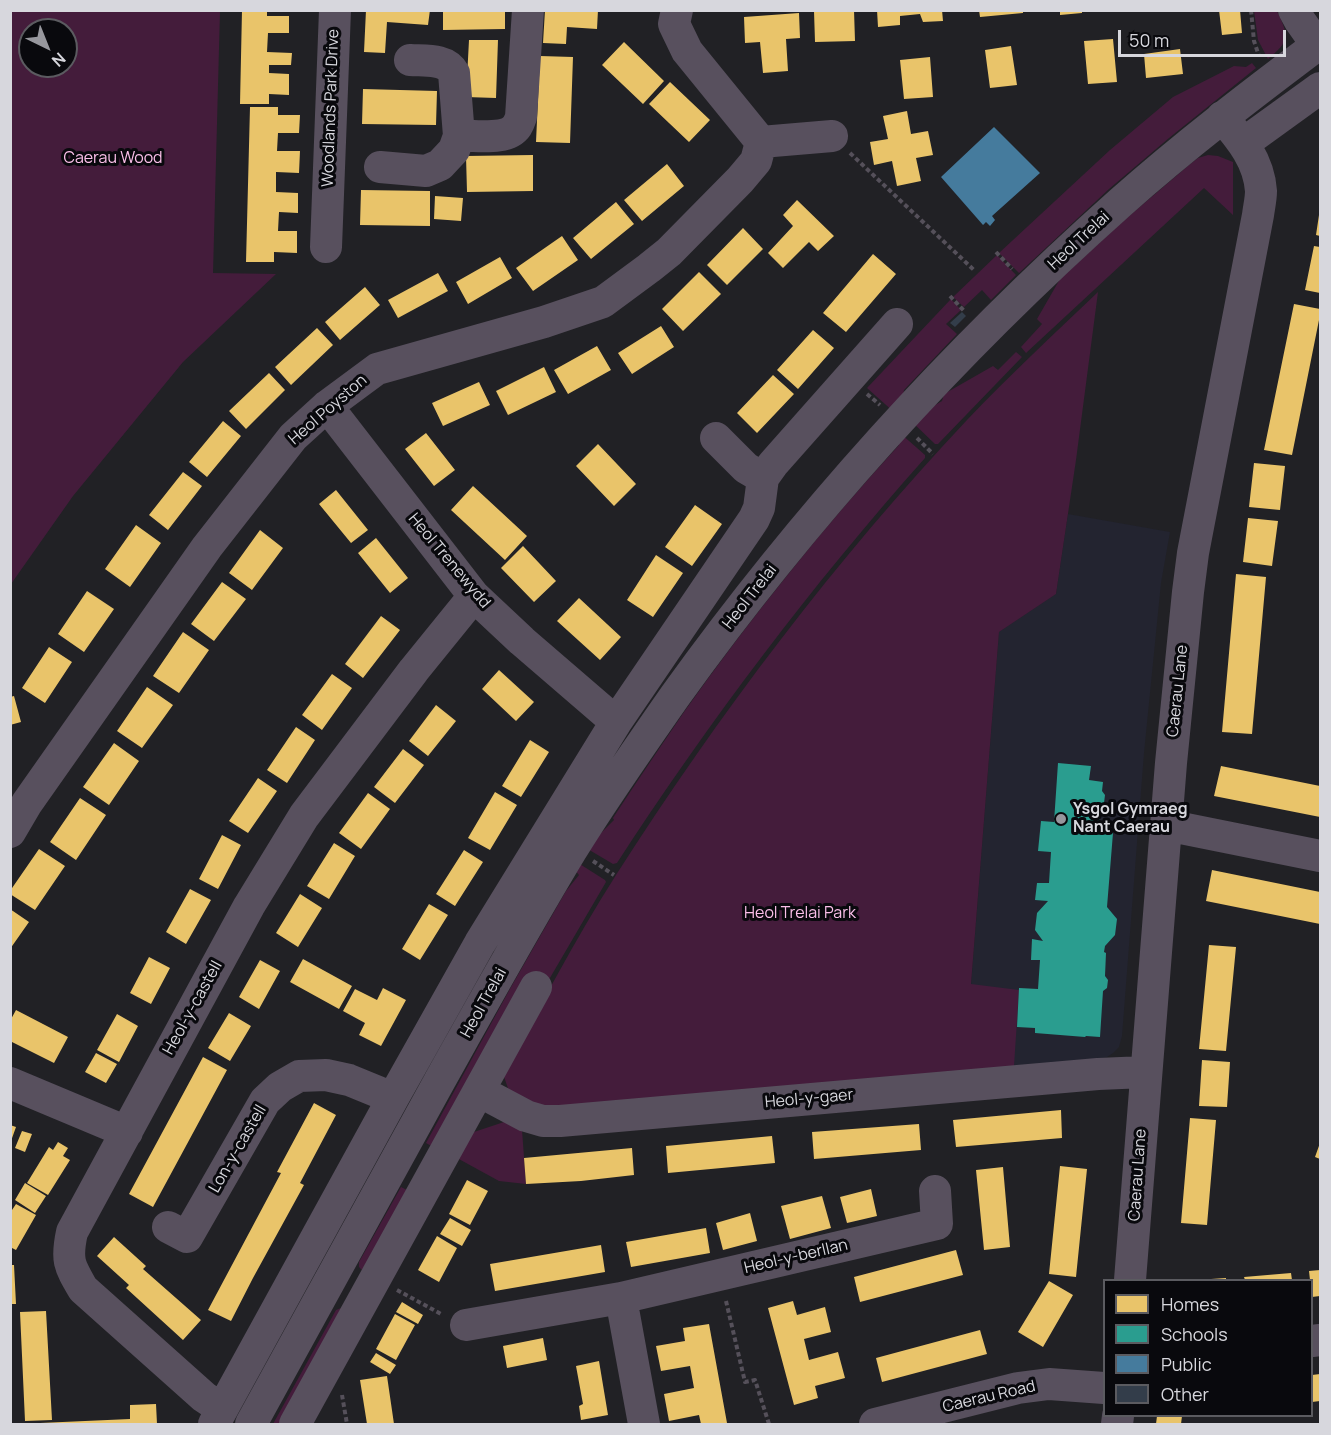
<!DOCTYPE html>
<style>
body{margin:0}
#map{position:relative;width:1331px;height:1435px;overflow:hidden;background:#212125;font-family:Manrope,sans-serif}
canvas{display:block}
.frame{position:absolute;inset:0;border:12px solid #d7d7dd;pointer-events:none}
.legend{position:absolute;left:1103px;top:1279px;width:210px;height:138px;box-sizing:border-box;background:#09090d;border:2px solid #5b5b60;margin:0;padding:8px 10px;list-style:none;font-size:18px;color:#d7d7dd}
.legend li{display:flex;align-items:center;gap:12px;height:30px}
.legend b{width:30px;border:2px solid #5b5b60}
.north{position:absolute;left:18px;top:18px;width:60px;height:60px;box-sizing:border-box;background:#09090d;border:2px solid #5b5b60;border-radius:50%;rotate:137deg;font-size:16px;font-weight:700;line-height:24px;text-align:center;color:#d7d7dd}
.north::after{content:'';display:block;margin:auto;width:21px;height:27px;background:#97979d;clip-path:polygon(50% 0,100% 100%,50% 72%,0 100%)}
.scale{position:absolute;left:1118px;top:30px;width:168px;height:27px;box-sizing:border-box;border:3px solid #d7d7dd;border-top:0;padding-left:8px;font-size:18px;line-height:21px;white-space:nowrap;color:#d7d7dd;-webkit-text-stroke:4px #09090d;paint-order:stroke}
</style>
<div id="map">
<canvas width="1331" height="1435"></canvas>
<div class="frame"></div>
<ul class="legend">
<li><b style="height:16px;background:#e9c46a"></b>Homes</li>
<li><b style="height:16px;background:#2a9d8f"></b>Schools</li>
<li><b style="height:16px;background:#457b9d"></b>Public</li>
<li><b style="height:16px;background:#333d4a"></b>Other</li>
</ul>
<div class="north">N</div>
<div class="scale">50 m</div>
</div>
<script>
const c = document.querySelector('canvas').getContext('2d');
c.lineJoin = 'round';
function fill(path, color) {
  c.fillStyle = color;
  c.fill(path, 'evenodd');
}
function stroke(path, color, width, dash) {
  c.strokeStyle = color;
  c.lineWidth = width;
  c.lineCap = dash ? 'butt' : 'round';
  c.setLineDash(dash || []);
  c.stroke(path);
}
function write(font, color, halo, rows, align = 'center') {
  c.font = font + ' Manrope,sans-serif';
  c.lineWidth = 6;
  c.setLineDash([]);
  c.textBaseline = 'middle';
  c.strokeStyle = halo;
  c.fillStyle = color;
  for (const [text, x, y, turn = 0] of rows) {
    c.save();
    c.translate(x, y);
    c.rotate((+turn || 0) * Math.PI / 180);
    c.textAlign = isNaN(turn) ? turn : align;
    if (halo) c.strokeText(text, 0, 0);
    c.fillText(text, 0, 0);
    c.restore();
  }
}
fill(new Path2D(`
 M 1068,514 L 1170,532 L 1161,583 L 1144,753 L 1122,1036 L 1119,1047 L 1113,1053 L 1107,1057 L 1098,1059 L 1014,1066 L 971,985 L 999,632 L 1056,594 Z`), '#232430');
fill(new Path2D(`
 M 11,10 L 220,11 L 213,273 L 276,274 L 183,362 L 73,496 L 11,584 ZM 30,30 L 66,30 L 66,66 L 30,66 Z
 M 1254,11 L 1277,11 C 1289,36 1290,41 1268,59 L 1258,40 Z
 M 1252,63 L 1256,68 L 1169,138 L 1109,189 L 1019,273 L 999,253 L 1110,150 L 1173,97 L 1234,66 L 1246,67 Z
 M 1208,155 L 1218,156 L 1233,162 L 1233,215 L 1204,188 L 1026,353 L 1021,347 L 1042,324 L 1037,319 L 1060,279 L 1121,223 L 1189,165 L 1198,158 Z
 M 997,255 L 1016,275 L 991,300 L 982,290 L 964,307 L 953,297 Z
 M 1098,292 L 1076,460 L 1056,594 L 999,632 L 971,984 L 1019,990 L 1014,1066 L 545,1112 L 509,1091 L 503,1074 C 540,1007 575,939 616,875 C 719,714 835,560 967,420 C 1009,376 1054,334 1098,292 Z
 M 951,299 L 961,310 L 946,324 L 957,334 L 904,390 L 901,408 L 895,413 L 867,388 Z
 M 1016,352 L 1022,357 L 938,444 L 935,444 L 910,420 L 942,401 L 944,394 L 993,366 L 998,370 Z
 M 900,433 L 925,455 L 925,458 C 811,586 710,720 617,863 L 613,864 L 586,848 L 614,820 L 613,818 C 636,783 660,747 684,712 C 750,619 822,529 899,445 L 896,440 Z
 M 575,861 L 605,880 L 606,882 L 547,983 L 437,1149 L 426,1143 L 511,987 L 566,891 L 579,875 L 574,869 Z
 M 507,1121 L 522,1130 L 526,1184 L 499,1181 L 457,1158 L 471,1133 Z
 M 401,1187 L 413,1193 L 362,1270 L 359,1267 L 359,1262 Z
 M 341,1308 L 287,1424 L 273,1424 L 336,1310 Z`), '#441c3b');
fill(new Path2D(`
 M 242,10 L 267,10 L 267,16 L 289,16 L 289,33 L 268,33 L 267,52 L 292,53 L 291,65 L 269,65 L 269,73 L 289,74 L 289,95 L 269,94 L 269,104 L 240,104 Z
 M 366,10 L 430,10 L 428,25 L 387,22 L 385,53 L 364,52 Z
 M 443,10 L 505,10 L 505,29 L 443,30 Z
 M 545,10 L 598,10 L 597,29 L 567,27 L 566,44 L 543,43 Z
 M 854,10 L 855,41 L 815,42 L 814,11 Z
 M 877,10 L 942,10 L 943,21 L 923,22 L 920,14 L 900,16 L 900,25 L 878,27 Z
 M 979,10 L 1023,10 L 1023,13 L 980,17 Z
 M 1060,10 L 1082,10 L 1082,13 L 1060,15 Z
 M 1219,10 L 1240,10 L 1242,33 L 1222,35 Z
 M 799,13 L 800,38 L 786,39 L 788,71 L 763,73 L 760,42 L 745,43 L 744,17 Z
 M 1113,39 L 1117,82 L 1088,84 L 1084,41 Z
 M 469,40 L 498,40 L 496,98 L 466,97 Z
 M 624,42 L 664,81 L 643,104 L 602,65 Z
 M 1011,46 L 1017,85 L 990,88 L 985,50 Z
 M 1180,49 L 1183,74 L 1146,78 L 1144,54 Z
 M 540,56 L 573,57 L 570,143 L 536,142 Z
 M 930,57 L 933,97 L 904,99 L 900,60 Z
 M 670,82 L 710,120 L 689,142 L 649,104 Z
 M 363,89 L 437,91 L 436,125 L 362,124 Z
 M 250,107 L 278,107 L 278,115 L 300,115 L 299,133 L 278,133 L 277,151 L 300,151 L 299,173 L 276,172 L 276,192 L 298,193 L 298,213 L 279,212 L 278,231 L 297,231 L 297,253 L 274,252 L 274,262 L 246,262 Z
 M 907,111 L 911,134 L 928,131 L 933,155 L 916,158 L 921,181 L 897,186 L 892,161 L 874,165 L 870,142 L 888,139 L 883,116 Z
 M 533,155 L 533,191 L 467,192 L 466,156 Z
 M 667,164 L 684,186 L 642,221 L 624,200 Z
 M 361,190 L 430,191 L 430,226 L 360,225 Z
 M 435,196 L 463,198 L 461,221 L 434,219 Z
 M 797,200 L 834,236 L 818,251 L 809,242 L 783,268 L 768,253 L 793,226 L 783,215 Z
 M 616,202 L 634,224 L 591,259 L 573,238 Z
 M 1319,215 L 1320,215 L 1320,236 L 1316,235 Z
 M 743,228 L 763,249 L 727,285 L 707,265 Z
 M 562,236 L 578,260 L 533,291 L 516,268 Z
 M 1314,246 L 1320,247 L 1320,293 L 1305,290 Z
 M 873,254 L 896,274 L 846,332 L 823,313 Z
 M 500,257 L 512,278 L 468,304 L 456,282 Z
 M 699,272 L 721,294 L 683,331 L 662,309 Z
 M 438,273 L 448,291 L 398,318 L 388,300 Z
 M 365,287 L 380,305 L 340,340 L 325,322 Z
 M 1294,304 L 1320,309 L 1320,315 L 1292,455 L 1264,450 Z
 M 661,326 L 674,347 L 632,374 L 618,353 Z
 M 317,328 L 333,345 L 291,385 L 275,367 Z
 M 813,330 L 834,348 L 798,389 L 777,370 Z
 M 597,346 L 611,370 L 568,394 L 554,370 Z
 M 544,367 L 556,392 L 508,415 L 496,391 Z
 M 269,373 L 285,390 L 246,429 L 229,411 Z
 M 773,375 L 794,394 L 757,433 L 737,413 Z
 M 479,382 L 490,405 L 443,426 L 432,403 Z
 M 223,421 L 241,436 L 207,477 L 189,462 Z
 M 426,433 L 455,470 L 434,486 L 405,449 Z
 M 598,444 L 636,484 L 614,506 L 576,466 Z
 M 1254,463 L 1285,466 L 1280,510 L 1249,507 Z
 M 183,472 L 202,486 L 168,530 L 149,515 Z
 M 473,486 L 527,536 L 505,560 L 451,510 Z
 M 336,490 L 368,530 L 351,543 L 319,504 Z
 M 695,505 L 722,524 L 692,566 L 665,547 Z
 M 1248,518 L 1278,521 L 1272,566 L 1243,562 Z
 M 136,525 L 161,543 L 130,587 L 105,569 Z
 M 260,530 L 283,548 L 252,590 L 229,573 Z
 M 376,538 L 408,578 L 390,593 L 358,553 Z
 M 523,546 L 556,581 L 534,602 L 501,568 Z
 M 656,555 L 683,573 L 653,617 L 627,600 Z
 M 1236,574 L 1266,577 L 1252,734 L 1222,732 Z
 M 222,582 L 246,599 L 214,641 L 191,624 Z
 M 87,591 L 114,609 L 84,652 L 58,634 Z
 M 579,598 L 621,637 L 600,660 L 557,621 Z
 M 381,616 L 400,630 L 363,678 L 345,664 Z
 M 183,632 L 209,650 L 179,693 L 153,676 Z
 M 49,647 L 72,662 L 45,703 L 22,688 Z
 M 499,670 L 534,702 L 516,721 L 482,689 Z
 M 332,674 L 352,688 L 322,730 L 302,715 Z
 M 147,687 L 173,705 L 142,748 L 117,731 Z
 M 14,696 L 21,722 L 10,725 L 10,697 Z
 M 436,705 L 456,721 L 428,756 L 409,741 Z
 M 296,727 L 315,740 L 287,783 L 267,770 Z
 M 530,740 L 549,752 L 521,797 L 502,786 Z
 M 114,743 L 139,761 L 109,805 L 83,787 Z
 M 403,749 L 424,765 L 395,803 L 374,787 Z
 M 1221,766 L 1320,786 L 1320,817 L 1214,796 Z
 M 258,778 L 277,791 L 248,833 L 229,821 Z
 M 495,792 L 517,805 L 490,850 L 468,838 Z
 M 368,793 L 390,809 L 361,849 L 339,833 Z
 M 80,798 L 106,815 L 76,860 L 50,842 Z
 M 222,835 L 241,845 L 218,889 L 199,879 Z
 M 334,843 L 355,856 L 329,899 L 307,886 Z
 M 39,849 L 65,866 L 35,910 L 10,894 L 10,891 Z
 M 464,850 L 483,862 L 455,906 L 436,894 Z
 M 1212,870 L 1320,892 L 1320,924 L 1206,901 Z
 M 190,889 L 211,900 L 186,944 L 166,932 Z
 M 300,894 L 322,908 L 298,947 L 276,933 Z
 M 429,904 L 448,915 L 420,960 L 402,949 Z
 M 10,909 L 29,922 L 10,949 Z
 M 1209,945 L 1236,947 L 1226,1051 L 1199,1049 Z
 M 149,957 L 170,968 L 151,1004 L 130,993 Z
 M 303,959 L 352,986 L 339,1009 L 290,982 Z
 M 260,960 L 280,971 L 259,1009 L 239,997 Z
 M 383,988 L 406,1000 L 381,1046 L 359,1035 L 365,1023 L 343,1011 L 355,989 L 377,1000 Z
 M 16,1010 L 68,1037 L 54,1063 L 10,1041 L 10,1021 Z
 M 229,1013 L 251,1026 L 230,1061 L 208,1048 Z
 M 117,1014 L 138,1026 L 119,1062 L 97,1050 Z
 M 96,1053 L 117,1064 L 106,1083 L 85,1072 Z
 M 203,1057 L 227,1070 L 153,1207 L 129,1194 Z
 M 1202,1060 L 1230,1062 L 1227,1107 L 1199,1106 Z
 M 314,1103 L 336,1115 L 300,1183 L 304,1185 L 253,1278 L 231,1321 L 208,1310 L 281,1173 L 277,1172 Z
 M 1061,1110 L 1062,1138 L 956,1147 L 953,1120 Z
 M 1190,1118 L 1216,1120 L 1207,1225 L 1181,1223 Z
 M 919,1124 L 921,1150 L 814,1159 L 812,1132 Z
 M 10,1125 L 16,1127 L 11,1141 L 10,1141 Z
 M 22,1131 L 32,1134 L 25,1152 L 15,1148 Z
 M 772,1136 L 775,1163 L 668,1173 L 666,1146 Z
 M 58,1142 L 68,1148 L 63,1156 L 70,1160 L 48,1195 L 27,1183 L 49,1147 L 53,1150 Z
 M 1320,1143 L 1320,1159 L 1315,1157 Z
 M 632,1148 L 634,1175 L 581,1181 L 526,1184 L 524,1158 Z
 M 1060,1166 L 1087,1169 L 1076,1277 L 1049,1274 Z
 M 1003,1167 L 1010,1247 L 984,1250 L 976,1170 Z
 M 467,1180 L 488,1191 L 470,1225 L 449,1214 Z
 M 25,1183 L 46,1196 L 35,1213 L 15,1200 Z
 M 871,1189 L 877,1216 L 847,1223 L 840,1197 Z
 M 822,1196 L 831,1228 L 790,1239 L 781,1206 Z
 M 16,1204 L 36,1215 L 16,1250 L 10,1247 L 10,1213 Z
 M 750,1213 L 757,1241 L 723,1250 L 716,1223 Z
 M 450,1218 L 471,1230 L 462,1246 L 440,1234 Z
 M 706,1228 L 710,1253 L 631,1267 L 626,1242 Z
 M 437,1236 L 457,1248 L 439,1282 L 418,1270 Z
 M 114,1237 L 146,1266 L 143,1269 L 201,1320 L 183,1340 L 126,1288 L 129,1285 L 97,1256 Z
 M 601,1245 L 605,1272 L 495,1291 L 490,1264 Z
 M 956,1250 L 963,1275 L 860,1302 L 854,1277 Z
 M 10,1265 L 14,1265 L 16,1304 L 10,1304 Z
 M 1320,1270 L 1320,1296 L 1312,1297 L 1312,1280 L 1310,1280 L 1309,1271 Z
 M 1291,1273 L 1292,1280 L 1245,1280 L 1244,1277 Z
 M 1226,1278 L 1226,1280 L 1211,1280 L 1211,1279 Z
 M 1049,1281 L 1073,1295 L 1043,1347 L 1018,1332 Z
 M 793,1301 L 797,1315 L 825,1307 L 831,1332 L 804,1339 L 809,1360 L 838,1352 L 845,1378 L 815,1386 L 818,1398 L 794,1405 L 768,1308 Z
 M 402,1302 L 423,1315 L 418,1324 L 396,1312 Z
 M 46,1311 L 52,1420 L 25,1421 L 20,1312 Z
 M 395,1314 L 415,1325 L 396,1360 L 376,1349 Z
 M 709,1324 L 727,1423 L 701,1424 L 699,1415 L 669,1421 L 664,1394 L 694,1388 L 690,1366 L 661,1371 L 656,1346 L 685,1341 L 683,1328 Z
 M 980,1330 L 987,1354 L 882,1382 L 876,1358 Z
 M 543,1338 L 547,1360 L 507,1368 L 503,1346 Z
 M 376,1353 L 396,1365 L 390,1374 L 370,1362 Z
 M 599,1361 L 608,1415 L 581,1420 L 579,1406 L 583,1404 L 576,1366 Z
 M 1320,1374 L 1320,1401 L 1312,1402 L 1312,1375 Z
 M 387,1376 L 394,1424 L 367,1424 L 360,1380 Z
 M 156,1404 L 157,1424 L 40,1424 L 40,1423 L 130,1419 L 130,1405 Z
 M 1157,1416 L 1182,1416 L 1181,1424 L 1156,1424 Z`), '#e9c46a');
fill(new Path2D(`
 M 1058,763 L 1091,766 L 1089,780 L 1103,782 L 1102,791 L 1105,795 L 1104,803 L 1101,806 L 1099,824 L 1108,825 L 1108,833 L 1113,833 L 1107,907 L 1117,919 L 1115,935 L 1105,946 L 1104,952 L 1106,953 L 1105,976 L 1108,980 L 1107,988 L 1103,991 L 1100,1037 L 1086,1036 L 1085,1037 L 1035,1033 L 1035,1028 L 1017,1027 L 1019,988 L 1038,989 L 1040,960 L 1031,960 L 1032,939 L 1043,941 L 1035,930 L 1037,913 L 1048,901 L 1035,900 L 1037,883 L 1049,883 L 1051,852 L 1038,851 L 1041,821 L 1054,822 Z`), '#2a9d8f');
fill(new Path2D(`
 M 994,127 L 1040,173 L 992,216 L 995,220 L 990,226 L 986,222 L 983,225 L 941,177 Z`), '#457b9d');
fill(new Path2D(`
 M 962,312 L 966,316 L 955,327 L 950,323 Z`), '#333d4a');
stroke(new Path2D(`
 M 1251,10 L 1254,41 L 1259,56
 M 850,153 L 975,271
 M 996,252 L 1012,269
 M 950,296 L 965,312
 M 867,394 L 880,405
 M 917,438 L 933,454
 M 593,861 L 614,875
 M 397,1290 L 443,1315
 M 726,1301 L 745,1382 L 755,1380 L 769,1424
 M 342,1395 L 347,1424`), '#55505a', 4, [4.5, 3]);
stroke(new Path2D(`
 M 677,10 L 674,24 L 687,51 L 761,142
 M 1294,10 L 1300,21 L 1317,45
 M 410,60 C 425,61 446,58 454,73 L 459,136 C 476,135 507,141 517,126 C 519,123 520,120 521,117 L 528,10
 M 761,142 L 832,136
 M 1244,143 L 1320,88
 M 380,167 L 426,171 L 440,165 L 454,150 L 459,136
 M 326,247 L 335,10
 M 327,406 L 474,596 L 522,641 L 616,722
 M 716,438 L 746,468 L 763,478
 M 1166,825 L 1320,856
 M 10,832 L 27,803 L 207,547 L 293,437 L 327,406 L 377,369 L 544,322 L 603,302 L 649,268 L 669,252 L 740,180 L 756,161 L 761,142
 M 10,1083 L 127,1132
 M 479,1091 L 526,1116 L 543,1121 L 560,1121 L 1098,1074 L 1145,1072
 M 168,1227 L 187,1237 L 265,1101 L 280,1087 L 299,1076 L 326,1075 L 349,1080 L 393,1098
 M 1130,1280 L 1171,763 L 1188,592 L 1193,553 L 1258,215 C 1259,207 1261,199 1261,191 C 1259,161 1241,139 1222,117
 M 621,1298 L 644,1424
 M 466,1325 L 621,1298 L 937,1224 L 935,1191
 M 1312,1341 L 1320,1340
 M 222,1409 L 204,1397 L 83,1289 C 69,1265 66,1260 72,1232 L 249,906 L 304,816 L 414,670 L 474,596
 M 214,1424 L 393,1098 L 480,943 L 616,722 L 754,519 L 759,508 L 763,478 L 773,464 L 897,324
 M 251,1424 C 313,1310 376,1196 439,1082 C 482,1005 525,927 571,851 C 603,799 640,746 675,696 C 805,515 953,352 1120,203 C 1184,146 1252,94 1320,43
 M 295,1424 L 536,987
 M 875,1424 L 1018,1388 L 1049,1384 L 1104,1388
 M 1117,1424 L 1118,1416`), '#58505e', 32);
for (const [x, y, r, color] of [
 [1061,819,6,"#97979d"]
]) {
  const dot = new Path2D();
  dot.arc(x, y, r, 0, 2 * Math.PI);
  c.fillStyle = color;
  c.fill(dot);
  stroke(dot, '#09090d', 2);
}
write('16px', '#d7d7dd', '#09090d', [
 ["Woodlands Park Drive",331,108,-88],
 ["Heol Trelai",1079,241,-43],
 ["Heol Poyston",328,410,-41],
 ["Heol Trenewydd",449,561,50],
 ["Heol Trelai",750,597,-52],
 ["Caerau Lane",1178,691,-84],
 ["Heol Trelai",484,1003,-61],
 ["Heol-y-castell",193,1008,-61],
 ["Heol-y-gaer",809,1099,-5],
 ["Lon-y-castell",238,1149,-60],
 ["Caerau Lane",1138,1175,-86],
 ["Heol-y-berllan",796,1257,-13],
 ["Caerau Road",989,1397,-13]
]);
write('16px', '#fbbfe9', '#09090d', [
 ["Caerau Wood",113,159],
 ["Heol Trelai Park",800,914]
]);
write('bold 16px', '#d7d7dd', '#09090d', [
 ["Ysgol Gymraeg",1073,810],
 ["Nant Caerau",1073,828]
], 'left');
</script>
